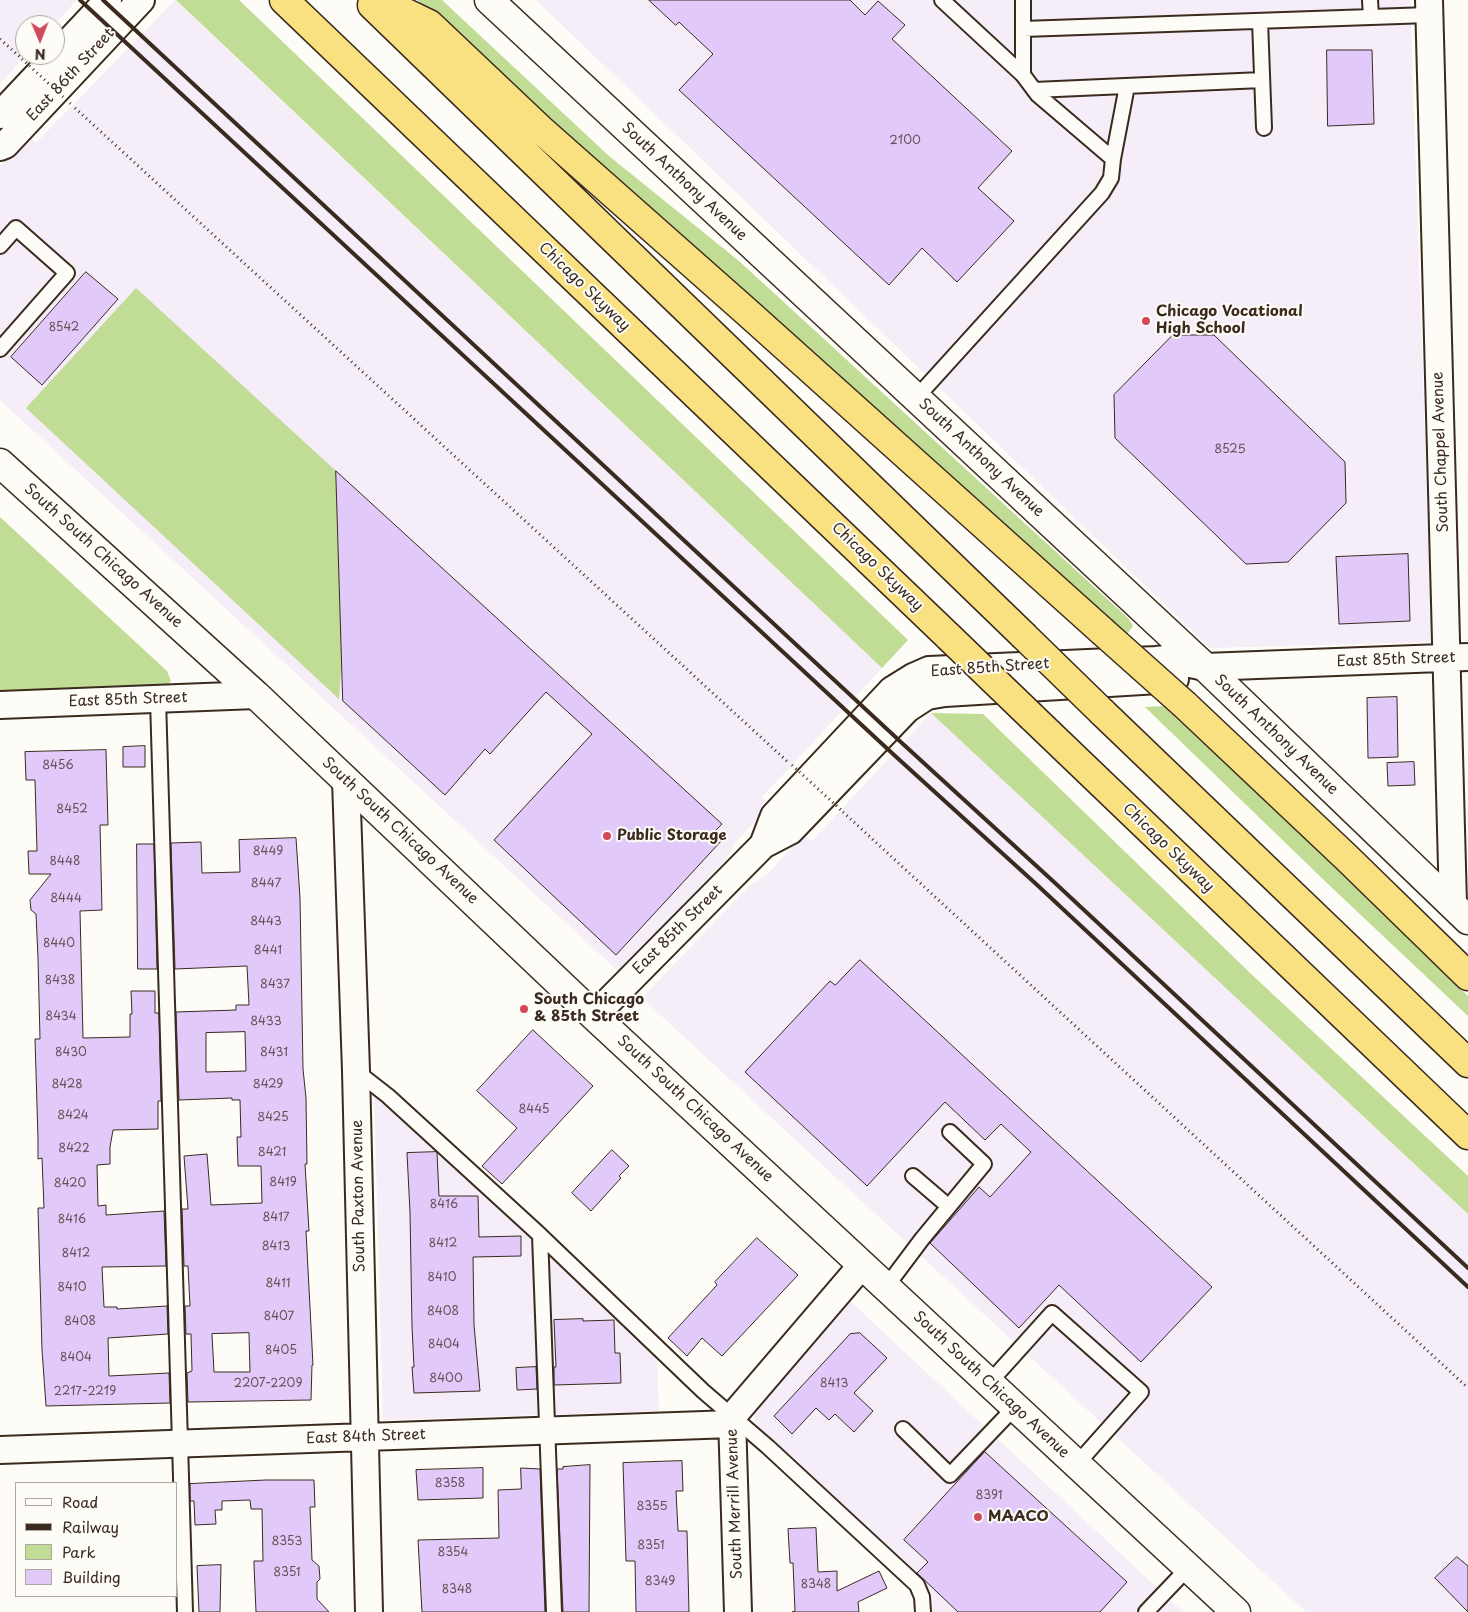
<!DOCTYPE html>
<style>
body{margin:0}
#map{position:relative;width:1468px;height:1612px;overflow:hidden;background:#fdfcf7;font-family:"Playpen Sans",sans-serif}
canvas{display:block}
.legend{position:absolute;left:15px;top:1482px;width:162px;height:115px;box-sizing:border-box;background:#fdfcf7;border:1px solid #afa8a0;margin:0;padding:6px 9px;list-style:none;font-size:15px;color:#3b2a1e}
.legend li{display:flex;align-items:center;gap:10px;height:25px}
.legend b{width:25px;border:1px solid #afa8a0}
.north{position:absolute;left:15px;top:15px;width:50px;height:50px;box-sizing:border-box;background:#fdfcf7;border:1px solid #afa8a0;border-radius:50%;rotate:179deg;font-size:14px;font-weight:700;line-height:20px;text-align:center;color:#3b2a1e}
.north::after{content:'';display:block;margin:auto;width:18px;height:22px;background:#d1495b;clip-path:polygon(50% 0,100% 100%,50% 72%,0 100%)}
</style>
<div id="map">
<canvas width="1468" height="1612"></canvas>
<ul class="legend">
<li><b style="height:6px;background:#fdfcf7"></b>Road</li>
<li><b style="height:6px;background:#3b2a1e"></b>Railway</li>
<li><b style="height:14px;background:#c1dc94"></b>Park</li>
<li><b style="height:14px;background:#e1cafa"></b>Building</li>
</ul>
<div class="north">N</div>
</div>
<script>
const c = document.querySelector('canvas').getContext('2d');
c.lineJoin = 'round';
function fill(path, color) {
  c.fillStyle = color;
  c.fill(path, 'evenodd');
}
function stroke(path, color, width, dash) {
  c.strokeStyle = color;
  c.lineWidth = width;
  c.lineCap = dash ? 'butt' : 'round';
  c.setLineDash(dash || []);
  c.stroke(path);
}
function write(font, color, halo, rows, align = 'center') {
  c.font = font + ' "Playpen Sans",sans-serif';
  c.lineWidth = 4;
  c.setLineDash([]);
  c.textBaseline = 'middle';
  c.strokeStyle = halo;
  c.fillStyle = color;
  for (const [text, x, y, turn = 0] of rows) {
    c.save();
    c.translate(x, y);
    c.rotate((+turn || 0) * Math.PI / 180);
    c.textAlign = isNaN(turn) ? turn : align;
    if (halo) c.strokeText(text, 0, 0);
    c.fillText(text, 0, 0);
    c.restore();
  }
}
fill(new Path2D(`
 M 0,0 L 77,0 L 54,25 L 25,25 L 25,55 L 26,55 L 0,84 Z
 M 175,0 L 882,668 L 762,797 L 770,805 L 735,843 L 726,859 L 619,972 L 0,400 L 0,166 L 28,136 L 36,143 Z
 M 536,0 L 1410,0 L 1432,642 L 1210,648 Z
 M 931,713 L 1468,1214 L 1468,1612 L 1306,1612 L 642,998 L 749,886 L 767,875 L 803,835 L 812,841 Z
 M 374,1091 L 656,1341 L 659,1411 L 383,1420 Z
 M 850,1301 L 1183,1612 L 923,1612 L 922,1597 L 755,1443 L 754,1408 Z`), '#f5edf8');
fill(new Path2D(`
 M 176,0 L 239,0 L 908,640 L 882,668 Z
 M 417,0 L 442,0 L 609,156 L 739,261 L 1129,619 L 1133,626 L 1127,634 Z
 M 136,288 L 336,471 L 342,654 L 339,699 L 26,408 Z
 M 0,517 L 167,671 L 171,681 L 163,690 L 0,695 Z
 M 1163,706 L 1268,803 L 1468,996 L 1468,1016 L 1329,885 L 1145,707 Z
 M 931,713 L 983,714 L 1249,972 L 1468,1176 L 1468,1214 Z`), '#c1dc94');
const building = new Path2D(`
 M 649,0 L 850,0 L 865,15 L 878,1 L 905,25 L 892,39 L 1012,151 L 978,188 L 1014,221 L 957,282 L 922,248 L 889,285 L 679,90 L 713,54 L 679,22 L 676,25 Z
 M 1327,50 L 1372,50 L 1374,124 L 1328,126 Z
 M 86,272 L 118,299 L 42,385 L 11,357 Z
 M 1173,335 L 1214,335 L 1345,462 L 1346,503 L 1288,562 L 1246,564 L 1115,438 L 1114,395 Z
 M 336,471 L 722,824 L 714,832 L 722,840 L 616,955 L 494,840 L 592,734 L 546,692 L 490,754 L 485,749 L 445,795 L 343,701 Z
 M 1408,554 L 1410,621 L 1339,624 L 1336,557 Z
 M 1397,697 L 1398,757 L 1368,758 L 1367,698 Z
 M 145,746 L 145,767 L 123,767 L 123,747 Z
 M 106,750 L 108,825 L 100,825 L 102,910 L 80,911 L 83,1038 L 130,1037 L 130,1014 L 132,1014 L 131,991 L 155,991 L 155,1013 L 159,1013 L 161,1101 L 158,1101 L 158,1129 L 113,1130 L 110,1147 L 110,1164 L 97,1165 L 98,1206 L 106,1205 L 106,1215 L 164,1211 L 166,1266 L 102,1267 L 104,1307 L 117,1307 L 117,1309 L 167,1306 L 168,1334 L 108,1338 L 109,1376 L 169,1373 L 170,1403 L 46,1406 L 42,1350 L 38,1208 L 44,1208 L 42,1158 L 38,1159 L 38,1139 L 35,1039 L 40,1039 L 38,958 L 36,914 L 31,910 L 30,900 L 51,874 L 29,874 L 28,851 L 37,851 L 35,780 L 26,780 L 25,752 Z
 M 1414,762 L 1415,785 L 1388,786 L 1387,763 Z
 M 296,838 L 300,898 L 303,1069 L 306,1098 L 307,1164 L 305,1164 L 309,1231 L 306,1231 L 313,1365 L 312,1365 L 311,1400 L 188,1402 L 187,1373 L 192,1371 L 191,1334 L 186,1334 L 185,1306 L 190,1306 L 188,1266 L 184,1266 L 182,1209 L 188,1209 L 184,1156 L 207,1154 L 211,1205 L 262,1203 L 261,1166 L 238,1166 L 237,1137 L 241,1137 L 240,1100 L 232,1100 L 232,1098 L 179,1100 L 176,1012 L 236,1010 L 236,1005 L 249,1005 L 247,966 L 175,969 L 171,843 L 201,842 L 202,873 L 240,872 L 239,840 ZM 245,1032 L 246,1071 L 206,1072 L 206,1033 ZM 249,1333 L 250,1372 L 214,1372 L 212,1334 Z
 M 137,844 L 154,844 L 157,969 L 138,969 Z
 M 860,960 L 1212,1287 L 1141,1362 L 1059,1285 L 1019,1328 L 930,1243 L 979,1187 L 990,1197 L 1031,1152 L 1001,1124 L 985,1140 L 945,1102 L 867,1186 L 745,1072 L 830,981 L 835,985 Z
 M 533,1030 L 593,1086 L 502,1184 L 482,1166 L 517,1128 L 477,1091 Z
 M 612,1150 L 629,1166 L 619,1176 L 621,1178 L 591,1211 L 572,1193 Z
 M 437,1152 L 439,1196 L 478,1196 L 479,1237 L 521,1236 L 521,1256 L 473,1257 L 474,1325 L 480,1391 L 414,1393 L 412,1367 L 414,1367 L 412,1326 L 410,1212 L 407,1153 Z
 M 757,1238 L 798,1275 L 722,1356 L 702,1338 L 687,1356 L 668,1338 L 717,1285 L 715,1282 Z
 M 583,1319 L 583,1321 L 614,1320 L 615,1353 L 620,1353 L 621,1383 L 554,1385 L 554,1367 L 556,1367 L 554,1320 Z
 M 860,1333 L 887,1358 L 854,1393 L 873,1411 L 854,1432 L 835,1414 L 829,1420 L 816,1408 L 792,1434 L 774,1416 L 850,1334 Z
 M 536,1367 L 537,1389 L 517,1390 L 516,1368 Z
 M 985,1452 L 1127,1582 L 1100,1612 L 958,1612 L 917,1573 L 928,1562 L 904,1540 Z
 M 682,1461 L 683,1491 L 676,1491 L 678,1531 L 687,1531 L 689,1612 L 636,1612 L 635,1561 L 626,1561 L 623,1463 Z
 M 590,1465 L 589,1612 L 563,1612 L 557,1469 L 563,1469 L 563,1467 Z
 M 483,1468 L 483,1498 L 418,1500 L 416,1470 Z
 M 521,1468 L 540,1469 L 545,1612 L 422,1612 L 418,1540 L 499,1538 L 498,1490 L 521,1489 Z
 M 266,1480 L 314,1480 L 315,1507 L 310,1507 L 312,1560 L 319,1566 L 320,1579 L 317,1582 L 317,1599 L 329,1612 L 256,1612 L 254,1565 L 254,1561 L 263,1561 L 262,1509 L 251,1509 L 250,1500 L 222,1501 L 222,1510 L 215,1510 L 216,1524 L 195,1525 L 194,1501 L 190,1501 L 190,1484 Z
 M 816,1528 L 818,1572 L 837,1571 L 837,1591 L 879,1571 L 887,1588 L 858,1602 L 859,1612 L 792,1612 L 795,1611 L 793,1563 L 790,1563 L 788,1529 Z
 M 1457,1557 L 1468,1566 L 1468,1612 L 1435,1578 Z
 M 221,1565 L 220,1612 L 199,1612 L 197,1566 Z`);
fill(building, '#e1cafa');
stroke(building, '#3b2a1e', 1);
const lane = new Path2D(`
 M 942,0 L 1023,75
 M 1370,0 L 1371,17
 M 1260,21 L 1264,128
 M 1023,29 L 1429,15
 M 1034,90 L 1262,80
 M 1113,159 L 1127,86
 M 0,246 L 16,228 L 67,273 L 0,349
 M 916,398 L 1102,193 L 1111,178 L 1113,159 L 1038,95 L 1023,75 L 1023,0
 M 158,699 L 185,1612
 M 356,1071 L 388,1096 L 540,1235 L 703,1391 L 768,1447 L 917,1585 L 922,1597 L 923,1612
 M 913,1176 L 948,1206
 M 540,1235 L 554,1612
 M 886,1287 L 922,1239 L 984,1164 L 950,1132
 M 989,1383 L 1052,1313 L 1141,1392 L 1077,1464
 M 903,1429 L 950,1475 L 1015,1407
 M 1146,1612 L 1188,1568`);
const street = new Path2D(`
 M 1429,0 L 1453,904
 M 0,115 L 108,0
 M 0,147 L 5,145 L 141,0
 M 0,705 L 256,695
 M 346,780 L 356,1071 L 369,1612
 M 763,845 L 774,816 L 892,690 L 913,677 L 929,670 L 1156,660 L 1166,659 L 1205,667 L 1468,657
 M 594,1016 L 763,845 L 790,831 L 907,709 L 927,696 L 945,693 L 1175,679
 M 0,1450 L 732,1424
 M 738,1612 L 732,1417 L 862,1265`);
const secondary = new Path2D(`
 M 489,0 L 1205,667 L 1468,920
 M 0,463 L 256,695 L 594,1016 L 1236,1612`);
const highway = new Path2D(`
 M 284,0 L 949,637
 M 379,0 L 429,24 L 540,129 L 748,313 L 1102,631
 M 372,5 L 1023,635
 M 1185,705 L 1347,858 L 1468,976
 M 1102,712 L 1468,1063
 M 1032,717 L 1468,1135`);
stroke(lane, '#3b2a1e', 18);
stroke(street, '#3b2a1e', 30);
stroke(secondary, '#3b2a1e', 31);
stroke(highway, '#3b2a1e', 31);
stroke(new Path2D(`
 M 0,39 L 20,57
 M 75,108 L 789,763
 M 843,812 L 1468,1388`), '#3b2a1e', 3, [1, 4]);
stroke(lane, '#fdfcf7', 14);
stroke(street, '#fdfcf7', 26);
stroke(secondary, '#fdfcf7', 28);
stroke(highway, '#f9e181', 28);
stroke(new Path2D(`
 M 80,0 L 893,754 L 1035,883 L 1468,1287
 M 103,0 L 903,744 L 1054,882 L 1468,1268`), '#3b2a1e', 4);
const highwayBridge = new Path2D(`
 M 1102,631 L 1185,705
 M 1023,635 L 1102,712
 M 949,637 L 1032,717`);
stroke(highwayBridge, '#3b2a1e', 31, []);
stroke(new Path2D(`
 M 22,59 L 73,106
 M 792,765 L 841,810`), '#3b2a1e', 3, [1, 4]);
stroke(highwayBridge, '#f9e181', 28);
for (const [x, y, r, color] of [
 [1146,321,5,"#d1495b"],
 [607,836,5,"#d1495b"],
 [524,1009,5,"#d1495b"],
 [978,1517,5,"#d1495b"]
]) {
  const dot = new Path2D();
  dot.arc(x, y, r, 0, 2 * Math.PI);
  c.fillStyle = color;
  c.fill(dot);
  stroke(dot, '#fdfcf7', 2);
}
write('12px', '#645255', null, [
 ["2100",905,141],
 ["8542",64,328],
 ["8525",1230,450],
 ["8456",58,766],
 ["8452",72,810],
 ["8449",268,852],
 ["8448",65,862],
 ["8447",266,884],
 ["8444",66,899],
 ["8443",266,922],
 ["8440",59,944],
 ["8441",268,951],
 ["8438",60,981],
 ["8437",275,985],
 ["8434",61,1017],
 ["8433",266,1022],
 ["8430",71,1053],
 ["8431",274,1053],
 ["8428",67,1085],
 ["8429",268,1085],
 ["8445",534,1110],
 ["8424",73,1116],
 ["8425",273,1118],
 ["8422",74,1149],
 ["8421",272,1153],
 ["8419",283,1183],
 ["8420",70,1184],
 ["8416",444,1205],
 ["8417",276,1218],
 ["8416",72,1220],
 ["8412",443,1244],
 ["8413",276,1247],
 ["8412",76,1254],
 ["8410",442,1278],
 ["8411",278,1284],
 ["8410",72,1288],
 ["8408",443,1312],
 ["8407",279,1317],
 ["8408",80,1322],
 ["8404",444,1345],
 ["8405",281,1351],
 ["8404",76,1358],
 ["8400",446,1379],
 ["2207-2209",268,1384],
 ["8413",834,1384],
 ["2217-2219",85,1392],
 ["8358",450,1484],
 ["8391",989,1496],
 ["8355",652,1507],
 ["8353",287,1542],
 ["8351",651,1546],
 ["8354",453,1553],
 ["8351",287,1573],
 ["8349",660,1582],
 ["8348",816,1585],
 ["8348",457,1590]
]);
write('15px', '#3b2a1e', '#fdfcf7', [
 ["East 86th Street",71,75,-47],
 ["South Anthony Avenue",684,182,43],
 ["Chicago Skyway",584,287,44],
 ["South Chappel Avenue",1441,452,-92],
 ["South Anthony Avenue",981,458,43],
 ["South South Chicago Avenue",103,556,42],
 ["Chicago Skyway",877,567,44],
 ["East 85th Street",1396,660,-2],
 ["East 85th Street",990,668,-4],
 ["East 85th Street",128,700,-2],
 ["South Anthony Avenue",1276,735,44],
 ["South South Chicago Avenue",400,831,43],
 ["Chicago Skyway",1168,848,44],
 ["East 85th Street",678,930,-45],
 ["South South Chicago Avenue",695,1109,43],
 ["South Paxton Avenue",359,1196,-91],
 ["South South Chicago Avenue",991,1385,43],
 ["East 84th Street",366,1437,-2],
 ["South Merrill Avenue",735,1504,-92]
]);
write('bold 15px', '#3b2a1e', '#fdfcf7', [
 ["Chicago Vocational",1156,312],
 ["High School",1156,329],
 ["Public Storage",617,836],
 ["South Chicago",534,1000],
 ["& 85th Street",534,1017],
 ["MAACO",988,1517]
], 'left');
</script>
